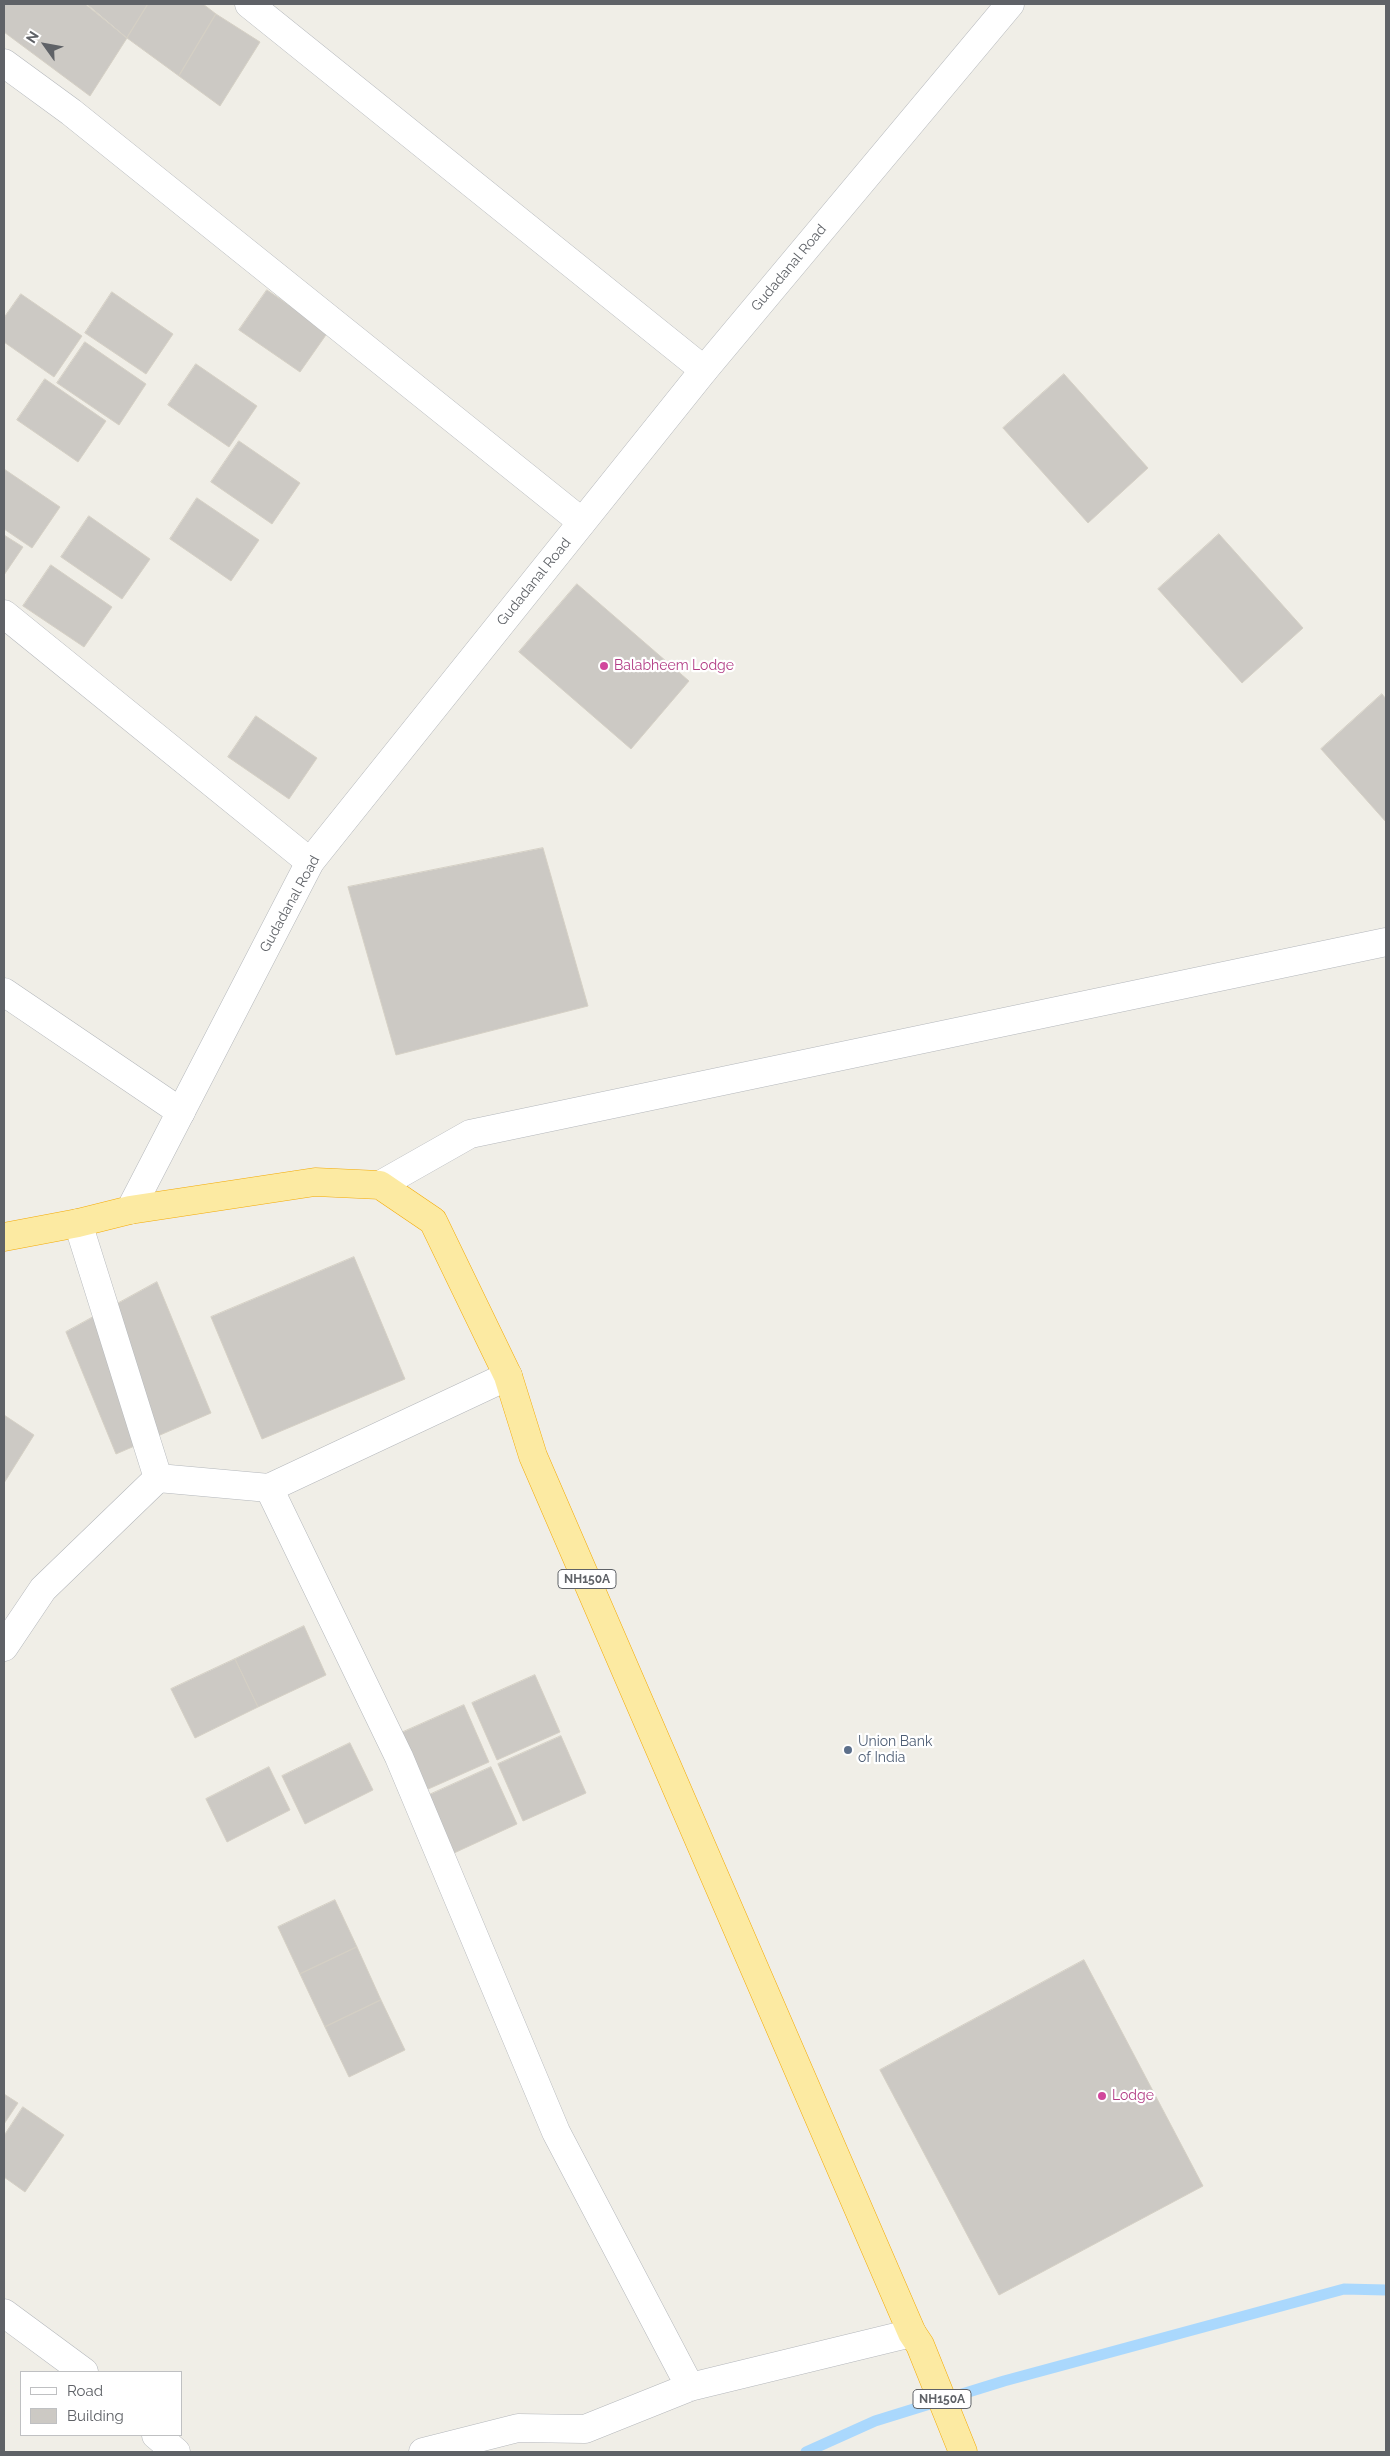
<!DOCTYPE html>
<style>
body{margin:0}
#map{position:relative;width:1390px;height:2456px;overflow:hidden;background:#f0eee7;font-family:Raleway,sans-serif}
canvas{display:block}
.frame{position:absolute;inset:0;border:5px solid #5f6267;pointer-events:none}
.legend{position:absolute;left:20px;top:2371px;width:162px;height:65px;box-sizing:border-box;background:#fff;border:1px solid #bfc0c2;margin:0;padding:6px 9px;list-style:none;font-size:15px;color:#5f6267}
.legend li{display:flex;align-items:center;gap:10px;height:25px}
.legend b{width:25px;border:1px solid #bfc0c2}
.north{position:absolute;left:20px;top:20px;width:50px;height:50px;-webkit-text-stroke:4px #fff;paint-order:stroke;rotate:302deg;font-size:14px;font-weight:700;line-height:20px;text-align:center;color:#5f6267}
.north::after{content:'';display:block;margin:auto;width:18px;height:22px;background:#5f6267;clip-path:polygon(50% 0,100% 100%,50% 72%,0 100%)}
</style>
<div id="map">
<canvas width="1390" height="2456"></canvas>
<div class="frame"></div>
<ul class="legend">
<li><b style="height:6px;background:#fff"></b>Road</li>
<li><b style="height:14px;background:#ccc9c4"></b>Building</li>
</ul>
<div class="north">N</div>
</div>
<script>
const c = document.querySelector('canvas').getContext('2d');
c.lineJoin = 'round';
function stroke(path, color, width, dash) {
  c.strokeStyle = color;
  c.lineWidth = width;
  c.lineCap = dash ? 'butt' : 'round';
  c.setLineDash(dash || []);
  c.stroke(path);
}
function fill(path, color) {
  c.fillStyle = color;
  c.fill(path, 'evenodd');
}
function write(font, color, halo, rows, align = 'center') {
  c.font = font + ' Raleway,sans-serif';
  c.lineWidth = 4.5;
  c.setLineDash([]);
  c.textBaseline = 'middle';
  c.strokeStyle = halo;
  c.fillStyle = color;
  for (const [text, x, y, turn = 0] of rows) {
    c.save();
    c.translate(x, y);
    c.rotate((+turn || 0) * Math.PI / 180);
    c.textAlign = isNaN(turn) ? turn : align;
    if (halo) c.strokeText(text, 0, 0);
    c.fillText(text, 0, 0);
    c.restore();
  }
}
stroke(new Path2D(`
 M 806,2452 L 875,2421 L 1004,2381 L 1344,2289 L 1386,2290`), '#aad8fd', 11);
const building = new Path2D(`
 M 4,4 L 85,4 L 127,38 L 90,96 L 4,32 Z
 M 87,4 L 148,4 L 127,38 Z
 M 148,4 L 203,4 L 216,14 L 179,76 L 127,38 Z
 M 216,14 L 260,42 L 220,106 L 179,76 Z
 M 267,290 L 328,332 L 300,372 L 239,330 Z
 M 112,292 L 173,334 L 146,374 L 85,333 Z
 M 21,294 L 82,336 L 54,377 L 4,342 L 4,318 Z
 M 85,342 L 146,384 L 119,425 L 57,383 Z
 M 196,364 L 257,406 L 229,447 L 168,405 Z
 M 1064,374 L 1148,468 L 1088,523 L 1003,428 Z
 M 45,379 L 106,421 L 78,462 L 17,420 Z
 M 239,441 L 300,483 L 272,524 L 211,482 Z
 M 4,469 L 60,507 L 32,548 L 4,529 Z
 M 197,498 L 259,540 L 231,581 L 170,539 Z
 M 89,516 L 150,559 L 122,599 L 61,557 Z
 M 1219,534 L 1303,628 L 1242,683 L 1158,589 Z
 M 4,535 L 23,547 L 4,575 Z
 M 51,565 L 112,607 L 84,647 L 23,606 Z
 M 577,584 L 689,681 L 631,749 L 519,652 Z
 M 1382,694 L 1386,699 L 1386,822 L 1321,749 Z
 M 256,716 L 317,758 L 289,799 L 228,757 Z
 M 543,848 L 588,1006 L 396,1055 L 348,887 Z
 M 354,1257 L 405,1379 L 262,1439 L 211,1317 Z
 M 157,1282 L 211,1413 L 116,1454 L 66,1332 Z
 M 4,1415 L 34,1435 L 4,1483 Z
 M 304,1626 L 326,1675 L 258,1707 L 235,1659 Z
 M 235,1659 L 258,1707 L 195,1738 L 171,1689 Z
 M 535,1675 L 560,1732 L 497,1760 L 472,1703 Z
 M 464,1705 L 489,1762 L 426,1790 L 401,1733 Z
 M 561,1736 L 586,1793 L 523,1821 L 498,1764 Z
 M 350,1743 L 373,1790 L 305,1824 L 282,1776 Z
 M 269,1767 L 290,1810 L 227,1842 L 206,1799 Z
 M 491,1767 L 517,1824 L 454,1853 L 429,1795 Z
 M 335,1900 L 357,1947 L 300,1974 L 278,1927 Z
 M 357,1947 L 381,2000 L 325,2027 L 300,1974 Z
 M 1084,1960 L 1203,2186 L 999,2295 L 880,2070 Z
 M 381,2000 L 405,2050 L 349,2077 L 325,2027 Z
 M 4,2094 L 18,2103 L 4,2124 Z
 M 23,2107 L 64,2135 L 25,2192 L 4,2177 L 4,2136 Z`);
fill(building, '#ccc9c4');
stroke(building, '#d5d0c5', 1);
const minor = new Path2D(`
 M 249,4 L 704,370
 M 4,63 L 71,112 L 582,522
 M 4,614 L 310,862
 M 4,992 L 181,1112
 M 508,1376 L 269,1488 L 399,1757 L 556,2132 L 690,2387
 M 4,1647 L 43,1589 L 158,1478 L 78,1223
 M 4,2313 L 84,2372
 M 156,2435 L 176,2452
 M 423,2452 L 518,2428 L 585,2429 L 690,2387 L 912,2333`);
const tertiary = new Path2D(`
 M 380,1185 L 470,1134 L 1386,942
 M 130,1210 L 310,862 L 704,370 L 1010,4
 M 158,1478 L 269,1488`);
const trunk = new Path2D(`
 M 4,1237 L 78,1223 L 130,1210 L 315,1182 L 380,1185 L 433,1221 L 508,1376 L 533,1456 L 912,2333 L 920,2345 L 963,2452`);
stroke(minor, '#b4b7bb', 29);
stroke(tertiary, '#b4b7bb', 29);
stroke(trunk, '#f3aa05', 29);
stroke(minor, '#fff', 28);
stroke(tertiary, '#fff', 28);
stroke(trunk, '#fceaa2', 28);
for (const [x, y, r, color] of [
 [604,666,5,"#d1479c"],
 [848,1750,5,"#5c6f8a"],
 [1102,2096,5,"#d1479c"]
]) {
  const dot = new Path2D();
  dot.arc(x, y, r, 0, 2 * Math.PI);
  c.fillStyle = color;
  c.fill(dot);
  stroke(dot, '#fff', 2);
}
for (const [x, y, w] of [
 [587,1579,58],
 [942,2399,58]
]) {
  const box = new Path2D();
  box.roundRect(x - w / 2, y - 9.5, w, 19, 4);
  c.fillStyle = '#fff';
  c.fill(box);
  stroke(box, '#5f6267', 1);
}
write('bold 12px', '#5f6267', null, [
 ["NH150A",587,1579],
 ["NH150A",942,2399]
]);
write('14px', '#5f6267', '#fff', [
 ["Gudadanal Road",789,268,-50],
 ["Gudadanal Road",534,582,-51],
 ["Gudadanal Road",290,904,-61]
]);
write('14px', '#b23c85', '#fff', [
 ["Balabheem Lodge",614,666],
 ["Lodge",1112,2096]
], 'left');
write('14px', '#4e5e75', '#fff', [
 ["Union Bank",858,1742],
 ["of India",858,1758]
], 'left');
</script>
